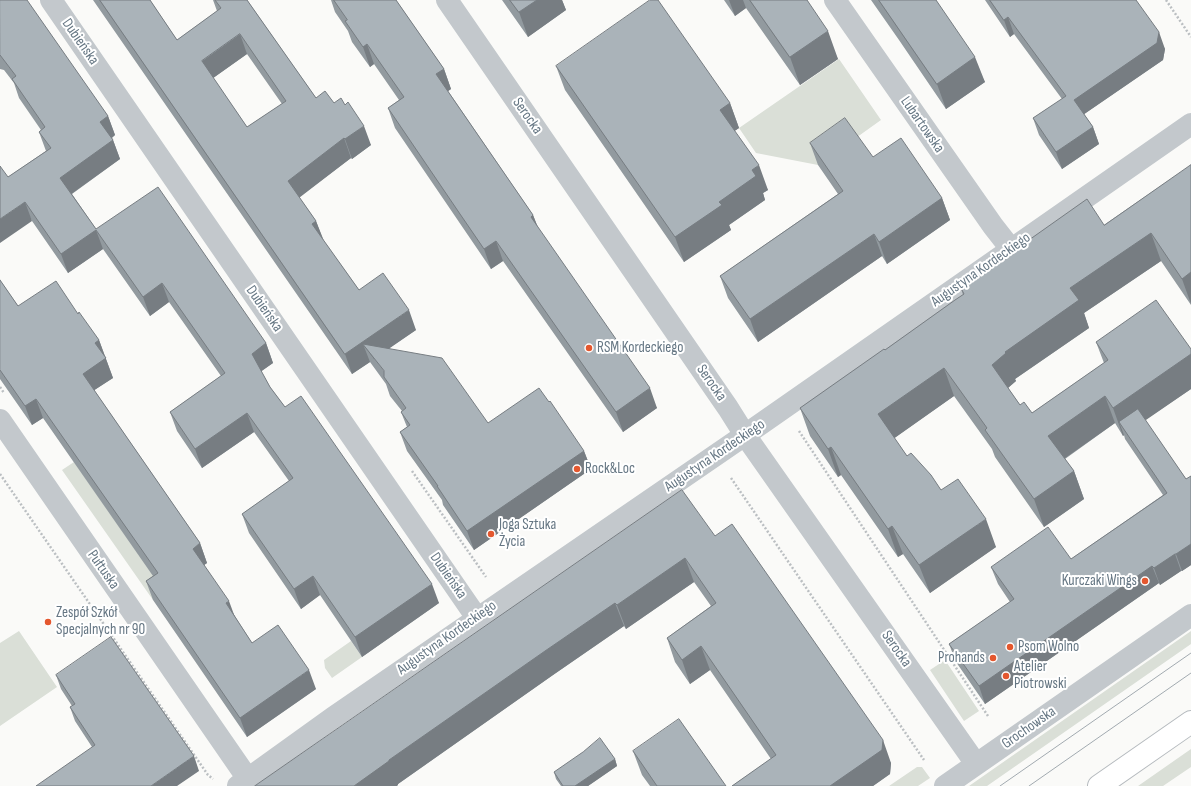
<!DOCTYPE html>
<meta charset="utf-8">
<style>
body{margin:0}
canvas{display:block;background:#fafaf8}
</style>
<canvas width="1191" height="786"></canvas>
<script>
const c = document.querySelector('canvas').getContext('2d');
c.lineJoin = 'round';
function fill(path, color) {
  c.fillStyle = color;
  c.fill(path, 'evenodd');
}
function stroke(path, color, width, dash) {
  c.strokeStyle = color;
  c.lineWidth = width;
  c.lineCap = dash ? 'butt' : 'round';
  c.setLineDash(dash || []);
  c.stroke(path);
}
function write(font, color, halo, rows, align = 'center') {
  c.font = font + ' "Sofia Sans Condensed",sans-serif';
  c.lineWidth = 4;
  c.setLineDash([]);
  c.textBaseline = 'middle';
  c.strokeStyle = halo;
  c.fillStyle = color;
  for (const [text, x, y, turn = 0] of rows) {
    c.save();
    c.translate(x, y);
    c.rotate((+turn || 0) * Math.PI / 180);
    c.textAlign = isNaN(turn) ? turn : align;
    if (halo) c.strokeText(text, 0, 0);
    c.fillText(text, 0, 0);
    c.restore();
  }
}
fill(new Path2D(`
 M 839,59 L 881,120 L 818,165 L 756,153 L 739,128 Z
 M 74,462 L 165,592 L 153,600 L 62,470 Z
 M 19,631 L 57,687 L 0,726 L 0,643 Z
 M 1191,631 L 1191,644 L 987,786 L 969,786 Z
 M 351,641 L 362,657 L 332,678 L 325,668 L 324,660 Z
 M 945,660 L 979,711 L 964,721 L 930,670 Z
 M 1191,749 L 1191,767 L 1163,786 L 1138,786 Z
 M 917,767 L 922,767 L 930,778 L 918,786 L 889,786 Z`), '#dadfd7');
const major = new Path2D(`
 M 1099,786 L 1191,722`);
stroke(major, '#b5babe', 24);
stroke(new Path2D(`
 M 1166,0 L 1191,37
 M 0,387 L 4,393
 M 799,431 L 988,716
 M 412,471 L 486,577
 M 0,474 L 208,775 L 213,779
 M 731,478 L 924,760`), '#bbbfc2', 2.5, [2, 2]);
stroke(new Path2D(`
 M 51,0 L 477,618
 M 447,0 L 728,408 L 745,435 L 976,764
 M 835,0 L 993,226 L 1011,249
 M 0,420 L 248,779
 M 238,786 L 334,717 L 745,435 L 1191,124
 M 945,786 L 1191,615`), '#c3c8cc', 22);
stroke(major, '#fff', 22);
stroke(new Path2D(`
 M 1000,786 L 1191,653
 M 1029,786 L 1191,673`), '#a2aab0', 1);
fill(new Path2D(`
 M 0,0 L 108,116 L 115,135 L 112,138 L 113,140 L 120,159 L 72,194 L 96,229 L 266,343 L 273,363 L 261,371 L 270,387 L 285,407 L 439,603 L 362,657 L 320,595 L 301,609 L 249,533 L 242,514 L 289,481 L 254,432 L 202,468 L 177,431 L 170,412 L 221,376 L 169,302 L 150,316 L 103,249 L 68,273 L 32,221 L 8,177 L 46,151 L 39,132 L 41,130 L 19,98 L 14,83 L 4,70 L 0,69 Z
 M 93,0 L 150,0 L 177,40 L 217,11 L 213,0 L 247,0 L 316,98 L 334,103 L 371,145 L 352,159 L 351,158 L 299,197 L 316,221 L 323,240 L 359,290 L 416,330 L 389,348 L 488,423 L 584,451 L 591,469 L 474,550 L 443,505 L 442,500 L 407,451 L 400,432 L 407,427 L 401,412 L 402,411 L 390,396 L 386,384 L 370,362 L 352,374 ZM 247,54 L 282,104 L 247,127 L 213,78 Z
 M 331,0 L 396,0 L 444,69 L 451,89 L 448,91 L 533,215 L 538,228 L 657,408 L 623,432 L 503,261 L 491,269 L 395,128 L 388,108 L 399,100 L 374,64 L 370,67 L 352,42 L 348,31 L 335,12 Z
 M 502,0 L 562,0 L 566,10 L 528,37 Z
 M 724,0 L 807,0 L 838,59 L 800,85 L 746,8 L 735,16 Z
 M 871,0 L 936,0 L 985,82 L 946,109 L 899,40 Z
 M 985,0 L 1136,0 L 1165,49 L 1163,60 L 1084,114 L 1093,127 L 1099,144 L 1062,169 L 1039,135 L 1033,118 L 1062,99 L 1014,34 L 1010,37 Z
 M 556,66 L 730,103 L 739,128 L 734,131 L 768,190 L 763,193 L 765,200 L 729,225 L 731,230 L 684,262 L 565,90 Z
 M 810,143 L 873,157 L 942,198 L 950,220 L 887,264 L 882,256 L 758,342 L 728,298 L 720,276 L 838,194 L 818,165 Z
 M 1191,165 L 1191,305 L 1161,261 L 1084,313 L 1089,328 L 1015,379 L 1016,381 L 1008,388 L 1020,405 L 1032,413 L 1104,363 L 1096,342 L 1191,349 L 1191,389 L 1145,420 L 1186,479 L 1191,476 L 1191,565 L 1182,571 L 1181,571 L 1160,585 L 1159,583 L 985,704 L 956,662 L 949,644 L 1010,602 L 998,584 L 991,567 L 1071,559 L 1163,495 L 1125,439 L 1124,435 L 1123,436 L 1115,423 L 1065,459 L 1074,471 L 1084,499 L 1044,527 L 995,457 L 992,449 L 954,396 L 894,438 L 907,456 L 941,490 L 996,547 L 930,593 L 903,554 L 898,557 L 841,475 L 838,477 L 810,436 L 800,408 L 885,350 L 963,295 L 961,288 L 1104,225 Z
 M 0,280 L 18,306 L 78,314 L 99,340 L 113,378 L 94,390 L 200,543 L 207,563 L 204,565 L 236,618 L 252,643 L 316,689 L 247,737 L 153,600 L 146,581 L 153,576 L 43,418 L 32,425 L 0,379 Z
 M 715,536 L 891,763 L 890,774 L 873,786 L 732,786 L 771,759 L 710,670 L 690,684 L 675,662 L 667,638 L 711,606 L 694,582 L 626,629 L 624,626 L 553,675 L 398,784 L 398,785 L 255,786 Z
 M 56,675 L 199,771 L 92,747 L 75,721 L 70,707 L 72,706 L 61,689 Z
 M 633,751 L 726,786 L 650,786 L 642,775 Z
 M 615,759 L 617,766 L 588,786 L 561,786 L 556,779 L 554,772 Z`), '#929a9f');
fill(new Path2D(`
 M 537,0 L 562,0 L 566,10 L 528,37 L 519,12 Z
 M 729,0 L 743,0 L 746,8 L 735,16 Z
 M 1008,17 L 1014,34 L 1010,37 L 1004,20 Z
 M 828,31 L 838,59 L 800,85 L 790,57 Z
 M 1159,32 L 1165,49 L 1163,60 L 1080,117 L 1074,100 Z
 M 240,34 L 247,54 L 209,81 L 202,61 Z
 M 367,44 L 374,64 L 370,67 L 363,47 Z
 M 975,57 L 985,82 L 946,109 L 937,84 Z
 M 444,69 L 451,89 L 444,94 L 436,74 Z
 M 730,103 L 739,128 L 729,135 L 720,110 Z
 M 108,116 L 115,135 L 107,141 L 100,122 Z
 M 364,126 L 371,145 L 352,159 L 345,139 Z
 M 1093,127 L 1099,144 L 1062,169 L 1056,152 Z
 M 344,138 L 351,158 L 295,201 L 288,181 Z
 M 113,140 L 120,159 L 67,197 L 60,178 Z
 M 759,165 L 768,190 L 763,193 L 765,200 L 729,225 L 731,230 L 684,262 L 675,237 L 719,202 L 752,170 Z
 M 942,198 L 950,220 L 887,264 L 879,242 Z
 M 25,202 L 32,221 L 0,243 L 0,219 Z
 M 533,215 L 541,235 L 531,217 Z
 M 316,221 L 324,241 L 312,224 Z
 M 96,230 L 103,249 L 68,273 L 61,254 Z
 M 1151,233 L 1161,261 L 1084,313 L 1089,328 L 1015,379 L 1016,381 L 1002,393 L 992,365 L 1005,352 L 1070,288 Z
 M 874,234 L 882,256 L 758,342 L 750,319 Z
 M 496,241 L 503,261 L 491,269 L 484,249 Z
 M 1191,272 L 1191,304 L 1182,279 Z
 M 162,283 L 169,302 L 150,316 L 143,297 Z
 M 409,310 L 416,330 L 374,359 L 363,344 L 370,362 L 352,374 L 345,354 Z
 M 99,340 L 113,378 L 90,393 L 83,374 L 95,343 Z
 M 266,343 L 273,363 L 259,373 L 252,354 Z
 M 1191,354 L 1191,389 L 1127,433 L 1119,422 L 1124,435 L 1123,436 L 1113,408 Z
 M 944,368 L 954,396 L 889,442 L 878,414 Z
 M 650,388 L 657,408 L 623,432 L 616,412 Z
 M 1105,396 L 1115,423 L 1058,463 L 1048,436 Z
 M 36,399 L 43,418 L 32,425 L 25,406 Z
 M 247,413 L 254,432 L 202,468 L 195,449 Z
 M 831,447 L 841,475 L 838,477 L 828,449 Z
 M 584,451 L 591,469 L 474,550 L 467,531 Z
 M 1074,471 L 1084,499 L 1044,527 L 1034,499 Z
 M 986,519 L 996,547 L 930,593 L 919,565 Z
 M 892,526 L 903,554 L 898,557 L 888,529 Z
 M 200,543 L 207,563 L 200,568 L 193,549 Z
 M 1191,544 L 1191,565 L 1182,571 L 1176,554 Z
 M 1175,554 L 1181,571 L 1160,585 L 1154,568 Z
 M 685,558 L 694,582 L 626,629 L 617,605 Z
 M 1152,566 L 1159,583 L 985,704 L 979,686 Z
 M 313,576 L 320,595 L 301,609 L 294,589 Z
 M 432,584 L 439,603 L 362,657 L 355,637 Z
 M 229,601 L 236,620 L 226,603 Z
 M 615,603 L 624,626 L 553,675 L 398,784 L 398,785 L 397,786 L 354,786 L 389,760 L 545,651 Z
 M 701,646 L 710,670 L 690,684 L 682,660 Z
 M 309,670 L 316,689 L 247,737 L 240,718 Z
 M 883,740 L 891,763 L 890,774 L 873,786 L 830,786 Z
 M 194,756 L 199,771 L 177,786 L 151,786 Z
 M 615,759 L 617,766 L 588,786 L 575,786 Z`), '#777d82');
const building = new Path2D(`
 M 0,0 L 27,0 L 108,116 L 100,122 L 113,140 L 60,178 L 96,229 L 158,187 L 266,343 L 252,354 L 270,387 L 285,407 L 301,396 L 432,584 L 355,637 L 313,576 L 294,589 L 242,514 L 293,478 L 247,413 L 195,449 L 170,412 L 225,373 L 162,283 L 143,297 L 96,230 L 61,254 L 25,202 L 0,219 L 0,166 L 8,177 L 51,148 L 39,132 L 45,127 L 12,79 L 16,76 L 0,55 Z
 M 100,0 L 150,0 L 177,40 L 221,8 L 215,0 L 247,0 L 316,98 L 325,91 L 334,103 L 341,98 L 345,105 L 348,102 L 364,126 L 345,139 L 344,138 L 288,181 L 316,221 L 312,224 L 359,290 L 383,273 L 409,310 L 345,354 ZM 240,34 L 286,101 L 247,127 L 202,61 Z
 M 334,0 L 396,0 L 444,69 L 436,74 L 533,215 L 531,217 L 650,388 L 616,412 L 496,241 L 484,249 L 460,214 L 388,108 L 404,97 L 367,44 L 363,47 L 345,21 L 347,20 Z
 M 510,0 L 537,0 L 519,12 Z
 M 650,0 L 658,0 L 730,103 L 720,110 L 759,165 L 752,170 L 756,176 L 719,202 L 722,205 L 675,237 L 556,66 Z
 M 750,0 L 807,0 L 828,31 L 790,57 Z
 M 879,0 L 936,0 L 975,57 L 937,84 Z
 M 990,0 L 1136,0 L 1159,32 L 1157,43 L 1074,100 L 1093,127 L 1056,152 L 1033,118 L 1066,96 L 1008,17 L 1004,20 Z
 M 845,118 L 873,157 L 901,138 L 942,198 L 879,242 L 874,234 L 750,319 L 720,276 L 843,191 L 810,143 Z
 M 1191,165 L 1191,272 L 1182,279 L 1151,233 L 1070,288 L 1079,300 L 1005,352 L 1006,353 L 992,365 L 1020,405 L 1024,402 L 1032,413 L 1108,360 L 1096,342 L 1156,300 L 1191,349 L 1191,354 L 1113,408 L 1105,396 L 1048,436 L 1074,471 L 1034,499 L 985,430 L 987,428 L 944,368 L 878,414 L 907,456 L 911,453 L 931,475 L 941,490 L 958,479 L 986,519 L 919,565 L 892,526 L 888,529 L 831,447 L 828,449 L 800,408 L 884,349 L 885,350 L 955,300 L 964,294 L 961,288 L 1087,199 L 1104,225 Z
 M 0,280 L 18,306 L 56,281 L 78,314 L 79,312 L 99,340 L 95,343 L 106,358 L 83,374 L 200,543 L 193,549 L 229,601 L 226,603 L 252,643 L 278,625 L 309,670 L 240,718 L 146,581 L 158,573 L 36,399 L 25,406 L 0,370 Z
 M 363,344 L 442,358 L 488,423 L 539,388 L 549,402 L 550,401 L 584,451 L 467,531 L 437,486 L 438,486 L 400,432 L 410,425 L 401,412 L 406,408 L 384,377 L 384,371 Z
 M 1138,409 L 1186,479 L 1191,476 L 1191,544 L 1176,554 L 1175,554 L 1154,568 L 1152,566 L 979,686 L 949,644 L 1014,599 L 991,567 L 1048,527 L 1071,559 L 1167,493 L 1119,422 Z
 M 682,490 L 715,536 L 732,524 L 883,740 L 882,750 L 830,786 L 732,786 L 776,755 L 701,646 L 682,660 L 667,638 L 716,603 L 685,558 L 617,605 L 615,603 L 545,651 L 389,760 L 389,761 L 354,786 L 255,786 Z
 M 111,637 L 194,756 L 151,786 L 36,786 L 95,745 L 70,707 L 75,704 L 56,675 Z
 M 679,719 L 726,786 L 657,786 L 633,751 Z
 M 600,738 L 615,759 L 575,786 L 563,786 L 554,772 L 583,752 Z`);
fill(building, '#aab3b9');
stroke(building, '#777d82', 1);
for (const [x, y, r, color] of [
 [589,348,4,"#e4572e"],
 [577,469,4,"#e4572e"],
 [491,534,4,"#e4572e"],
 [1145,581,4,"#e4572e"],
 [48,622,4,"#e4572e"],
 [1010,647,4,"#e4572e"],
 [993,658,4,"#e4572e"],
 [1006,676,4,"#e4572e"]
]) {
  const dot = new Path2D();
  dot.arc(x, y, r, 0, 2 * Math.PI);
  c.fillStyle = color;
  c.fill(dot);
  stroke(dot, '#fff', 1.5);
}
write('15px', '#657683', '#fff', [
 ["Dubieńska",80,42,55],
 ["Serocka",527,116,55],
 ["Lubartowska",922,125,55],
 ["Augustyna Kordeckiego",981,270,-35],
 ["Dubieńska",264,309,55],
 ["Serocka",711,383,55],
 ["Augustyna Kordeckiego",715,456,-34],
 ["Pułtuska",103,570,55],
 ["Dubieńska",448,576,55],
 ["Augustyna Kordeckiego",447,638,-35],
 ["Serocka",896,649,55],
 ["Grochowska",1029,728,-35]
]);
write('15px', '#657683', '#fff', [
 ["RSM Kordeckiego",597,348],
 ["Rock&Loc",585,469],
 ["Joga Sztuka",499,525],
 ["Życia",499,542],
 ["Kurczaki Wings",1137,581,"right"],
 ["Zespół Szkół",56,613],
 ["Specjalnych nr 90",56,630],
 ["Psom Wolno",1018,647],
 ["Prohands",985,658,"right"],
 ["Atelier",1014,667],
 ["Piotrowski",1014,684]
], 'left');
</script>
